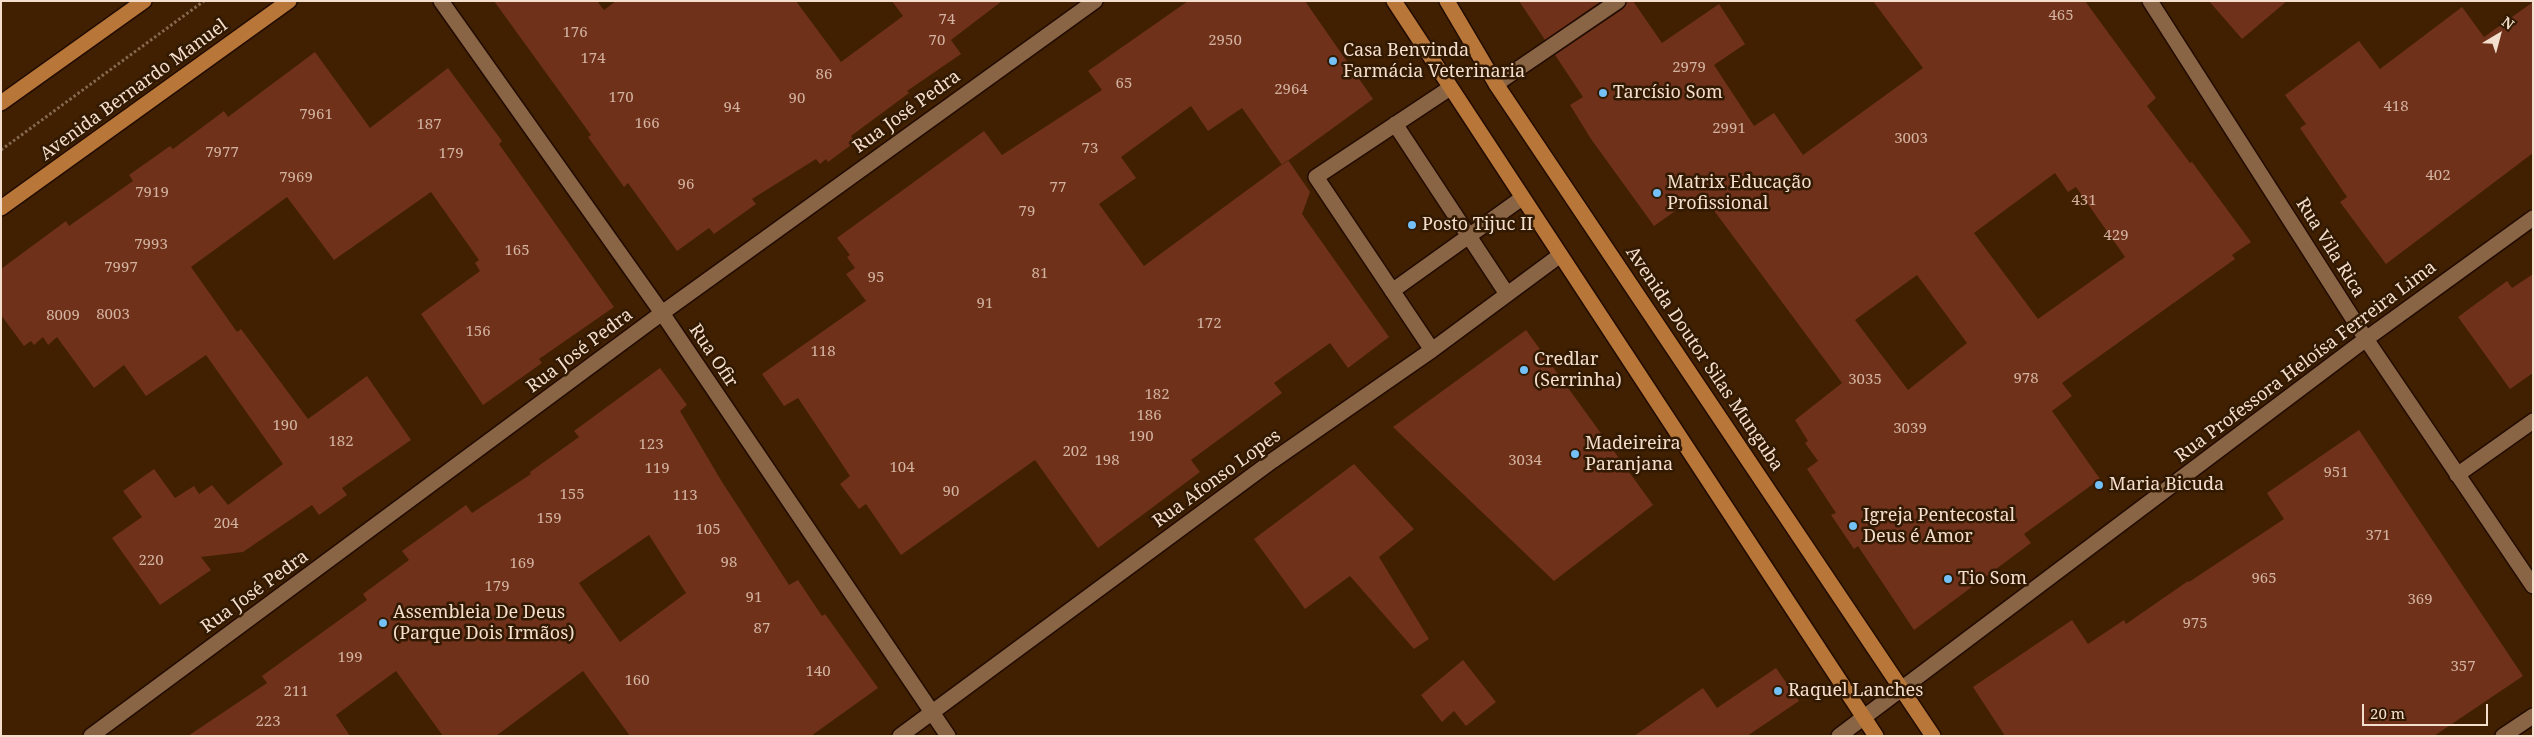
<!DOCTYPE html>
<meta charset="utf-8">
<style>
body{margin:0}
#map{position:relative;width:2534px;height:737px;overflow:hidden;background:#402000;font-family:"Noto Serif",serif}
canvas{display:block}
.frame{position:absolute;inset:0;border:2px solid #f4decd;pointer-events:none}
.north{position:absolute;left:2474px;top:10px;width:50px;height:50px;-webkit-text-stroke:4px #311902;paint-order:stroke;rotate:37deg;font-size:14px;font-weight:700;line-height:20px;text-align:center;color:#f4decd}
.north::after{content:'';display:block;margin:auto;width:18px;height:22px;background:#f4decd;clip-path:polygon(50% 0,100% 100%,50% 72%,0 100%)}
.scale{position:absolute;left:2362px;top:704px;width:126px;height:22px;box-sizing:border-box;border:2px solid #f4decd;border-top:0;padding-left:6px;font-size:15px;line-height:18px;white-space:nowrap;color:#f4decd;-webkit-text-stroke:4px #311902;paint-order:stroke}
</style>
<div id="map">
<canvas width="2534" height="737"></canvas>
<div class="frame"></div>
<div class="north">N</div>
<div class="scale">20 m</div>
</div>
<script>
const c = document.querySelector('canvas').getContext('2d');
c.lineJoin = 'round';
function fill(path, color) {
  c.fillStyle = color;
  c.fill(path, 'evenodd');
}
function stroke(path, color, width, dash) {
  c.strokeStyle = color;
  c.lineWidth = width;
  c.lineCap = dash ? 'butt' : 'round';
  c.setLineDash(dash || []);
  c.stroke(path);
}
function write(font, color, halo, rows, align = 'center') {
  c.font = font + ' "Noto Serif",serif';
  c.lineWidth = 5;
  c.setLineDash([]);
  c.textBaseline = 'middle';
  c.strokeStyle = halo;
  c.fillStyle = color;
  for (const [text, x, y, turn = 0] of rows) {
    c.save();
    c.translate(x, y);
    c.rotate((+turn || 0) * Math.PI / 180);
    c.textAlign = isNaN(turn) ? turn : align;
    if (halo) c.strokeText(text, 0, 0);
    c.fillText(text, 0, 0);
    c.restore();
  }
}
fill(new Path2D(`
 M 494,1 L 597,1 L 604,10 L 616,1 L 796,1 L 841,62 L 903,16 L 892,1 L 1002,1 L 951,40 L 961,54 L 907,91 L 909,93 L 851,136 L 855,142 L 828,162 L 826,159 L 820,164 L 816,159 L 752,199 L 756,204 L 714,234 L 709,228 L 677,251 L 628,183 L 624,187 L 588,137 L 591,135 Z
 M 1188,1 L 1305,1 L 1373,99 L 1282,165 L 1242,108 L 1208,131 L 1191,106 L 1121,157 L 1136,178 L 1099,204 L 1144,266 L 1288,160 L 1310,192 L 1302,214 L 1389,337 L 1348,368 L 1330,343 L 1274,383 L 1282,393 L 1191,460 L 1200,472 L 1098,548 L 1035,460 L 901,555 L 866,504 L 859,509 L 840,484 L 850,476 L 798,398 L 784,406 L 762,374 L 866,301 L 846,274 L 855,268 L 847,257 L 850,255 L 837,238 L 984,131 L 1002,155 L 1102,90 L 1088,71 Z
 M 1519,1 L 1601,1 L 1545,40 Z
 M 1627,1 L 1633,1 L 1662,43 L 1719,4 L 1745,44 L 1714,65 L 1754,126 L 1774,113 L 1803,155 L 1923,68 L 1873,1 L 2085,1 L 2156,98 L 2147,106 L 2190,163 L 2192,162 L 2251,242 L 2232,255 L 2235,259 L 2062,383 L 2072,396 L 2052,411 L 2100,479 L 2024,534 L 2031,543 L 1914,630 L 1858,546 L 1854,549 L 1831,515 L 1836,513 L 1807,469 L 1818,461 L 1805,443 L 1808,441 L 1795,420 L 1842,383 L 1701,193 L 1654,226 L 1591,139 L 1570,105 L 1583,97 L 1555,55 L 1623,9 ZM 2055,173 L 2068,192 L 2076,187 L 2125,257 L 2038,319 L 1974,233 ZM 1917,275 L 1967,343 L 1908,390 L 1855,320 Z
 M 2209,1 L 2287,1 L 2242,39 Z
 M 2533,2 L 2533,153 L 2386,264 L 2340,202 L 2347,197 L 2300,128 L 2306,124 L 2285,95 L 2359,41 L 2380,69 L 2462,7 L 2484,37 Z
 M 315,52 L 370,128 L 448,68 L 502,141 L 499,144 L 614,307 L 539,359 L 542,363 L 483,405 L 421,314 L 480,271 L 475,263 L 479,260 L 431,192 L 334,260 L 287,197 L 191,267 L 237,332 L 241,329 L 308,419 L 367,376 L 411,440 L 342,488 L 347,495 L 319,515 L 312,505 L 243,552 L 201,557 L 211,570 L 160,605 L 112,538 L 142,517 L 123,491 L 154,469 L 175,498 L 194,486 L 199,494 L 212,485 L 228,505 L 283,464 L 206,355 L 146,396 L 124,365 L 94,388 L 57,337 L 48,345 L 43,337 L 34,345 L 31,341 L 24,346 L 1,315 L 1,269 L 66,221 L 69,226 L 133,181 L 129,175 L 170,146 L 173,149 L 224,111 L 228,117 Z
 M 2533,274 L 2533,373 L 2510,389 L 2458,317 L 2507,281 L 2512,288 Z
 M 1526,330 L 1653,505 L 1554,581 L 1393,427 Z
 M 660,368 L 687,405 L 680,411 L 722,482 L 789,585 L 798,580 L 822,616 L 825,614 L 878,688 L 811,736 L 630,736 L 583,671 L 496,736 L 443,736 L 396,671 L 336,715 L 350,736 L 188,736 L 267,683 L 262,676 L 367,600 L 363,594 L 409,560 L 402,551 L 466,505 L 472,513 L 531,474 L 530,472 L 579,437 L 574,431 ZM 649,535 L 686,593 L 620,642 L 579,583 Z
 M 2359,430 L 2523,676 L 2434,736 L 2005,736 L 1973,687 L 2072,620 L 2088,644 L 2124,620 L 2126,624 L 2188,581 L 2189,582 L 2284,519 L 2267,493 Z
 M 1354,464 L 1414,529 L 1379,557 L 1429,639 L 1414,649 L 1350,576 L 1305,609 L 1254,539 Z
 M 1463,660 L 1496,702 L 1466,726 L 1454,711 L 1442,722 L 1421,695 Z
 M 1776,668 L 1799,701 L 1747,736 L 1634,736 L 1703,688 L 1717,708 Z`), '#6f311a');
const minor = new Path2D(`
 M 441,1 L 662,313 L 948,736
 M 2150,1 L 2366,339 L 2533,586
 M 1496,84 L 1618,1
 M 1395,124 L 1507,294
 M 1392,291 L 1522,198
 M 1432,350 L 1316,177 L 1450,88
 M 2457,475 L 2533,421
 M 91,736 L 662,313 L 1095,1
 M 900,736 L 1272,461 L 1432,350 L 1559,256
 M 1839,736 L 2366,339 L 2533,218
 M 2503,736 L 2533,716`);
const major = new Path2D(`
 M 1394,1 L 1876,736
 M 1447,1 L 1496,84 L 1933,736
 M 1,103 L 144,1
 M 1,208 L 289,1`);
stroke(minor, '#220b00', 18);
stroke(major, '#220b00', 18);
stroke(new Path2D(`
 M 1,150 L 204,1`), '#866a50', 3, [2.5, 2.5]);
stroke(minor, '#896445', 15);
stroke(major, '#b87739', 15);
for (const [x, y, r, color] of [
 [1333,61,5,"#73c1f6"],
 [1603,93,5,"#73c1f6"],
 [1657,193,5,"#73c1f6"],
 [1412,225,5,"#73c1f6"],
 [1524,370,5,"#73c1f6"],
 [1575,454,5,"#73c1f6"],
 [2099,485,5,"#73c1f6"],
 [1853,526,5,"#73c1f6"],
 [1948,579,5,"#73c1f6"],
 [383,623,5,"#73c1f6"],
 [1778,691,5,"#73c1f6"]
]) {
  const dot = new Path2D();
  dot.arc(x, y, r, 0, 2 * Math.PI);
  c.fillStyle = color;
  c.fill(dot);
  stroke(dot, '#311902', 2);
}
write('15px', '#d3b3a0', null, [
 ["465",2061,16],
 ["74",947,20],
 ["176",575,33],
 ["70",937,41],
 ["2950",1225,41],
 ["174",593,59],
 ["2979",1689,68],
 ["86",824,75],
 ["65",1124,84],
 ["2964",1291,90],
 ["170",621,98],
 ["90",797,99],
 ["418",2396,107],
 ["94",732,108],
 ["7961",316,115],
 ["166",647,124],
 ["187",429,125],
 ["2991",1729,129],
 ["3003",1911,139],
 ["73",1090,149],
 ["7977",222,153],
 ["179",451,154],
 ["402",2438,176],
 ["7969",296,178],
 ["96",686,185],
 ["77",1058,188],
 ["7919",152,193],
 ["431",2084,201],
 ["79",1027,212],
 ["429",2116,236],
 ["7993",151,245],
 ["165",517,251],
 ["7997",121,268],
 ["81",1040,274],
 ["95",876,278],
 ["91",985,304],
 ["8003",113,315],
 ["8009",63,316],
 ["172",1209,324],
 ["156",478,332],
 ["118",823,352],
 ["978",2026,379],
 ["3035",1865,380],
 ["182",1157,395],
 ["186",1149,416],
 ["190",285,426],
 ["3039",1910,429],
 ["190",1141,437],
 ["182",341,442],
 ["123",651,445],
 ["202",1075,452],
 ["198",1107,461],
 ["3034",1525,461],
 ["104",902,468],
 ["119",657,469],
 ["951",2336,473],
 ["90",951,492],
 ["155",572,495],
 ["113",685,496],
 ["159",549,519],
 ["204",226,524],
 ["105",708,530],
 ["371",2378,536],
 ["220",151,561],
 ["98",729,563],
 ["169",522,564],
 ["965",2264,579],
 ["179",497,587],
 ["91",754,598],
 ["369",2420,600],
 ["975",2195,624],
 ["87",762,629],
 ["199",350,658],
 ["357",2463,667],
 ["140",818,672],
 ["160",637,681],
 ["211",296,692],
 ["223",268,722]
]);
write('18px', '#f4decd', '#311902', [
 ["Casa Benvinda",1343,51],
 ["Farmácia Veterinaria",1343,72],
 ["Tarcísio Som",1613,93],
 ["Matrix Educação",1667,183],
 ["Profissional",1667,204],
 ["Posto Tijuc II",1422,225],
 ["Credlar",1534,360],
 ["(Serrinha)",1534,381],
 ["Madeireira",1585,444],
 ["Paranjana",1585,465],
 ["Maria Bicuda",2109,485],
 ["Igreja Pentecostal",1863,516],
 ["Deus é Amor",1863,537],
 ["Tio Som",1958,579],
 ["Assembleia De Deus",393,613],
 ["(Parque Dois Irmãos)",393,634],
 ["Raquel Lanches",1788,691]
], 'left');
write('18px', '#f4decd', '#311902', [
 ["Avenida Bernardo Manuel",134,90,-36],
 ["Rua José Pedra",907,112,-36],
 ["Rua Vila Rica",2330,248,58],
 ["Rua José Pedra",580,351,-37],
 ["Rua Ofir",713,356,56],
 ["Avenida Doutor Silas Munguba",1704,359,56],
 ["Rua Professora Heloísa Ferreira Lima",2306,362,-37],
 ["Rua Afonso Lopes",1217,479,-36],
 ["Rua José Pedra",255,592,-36]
]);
</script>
